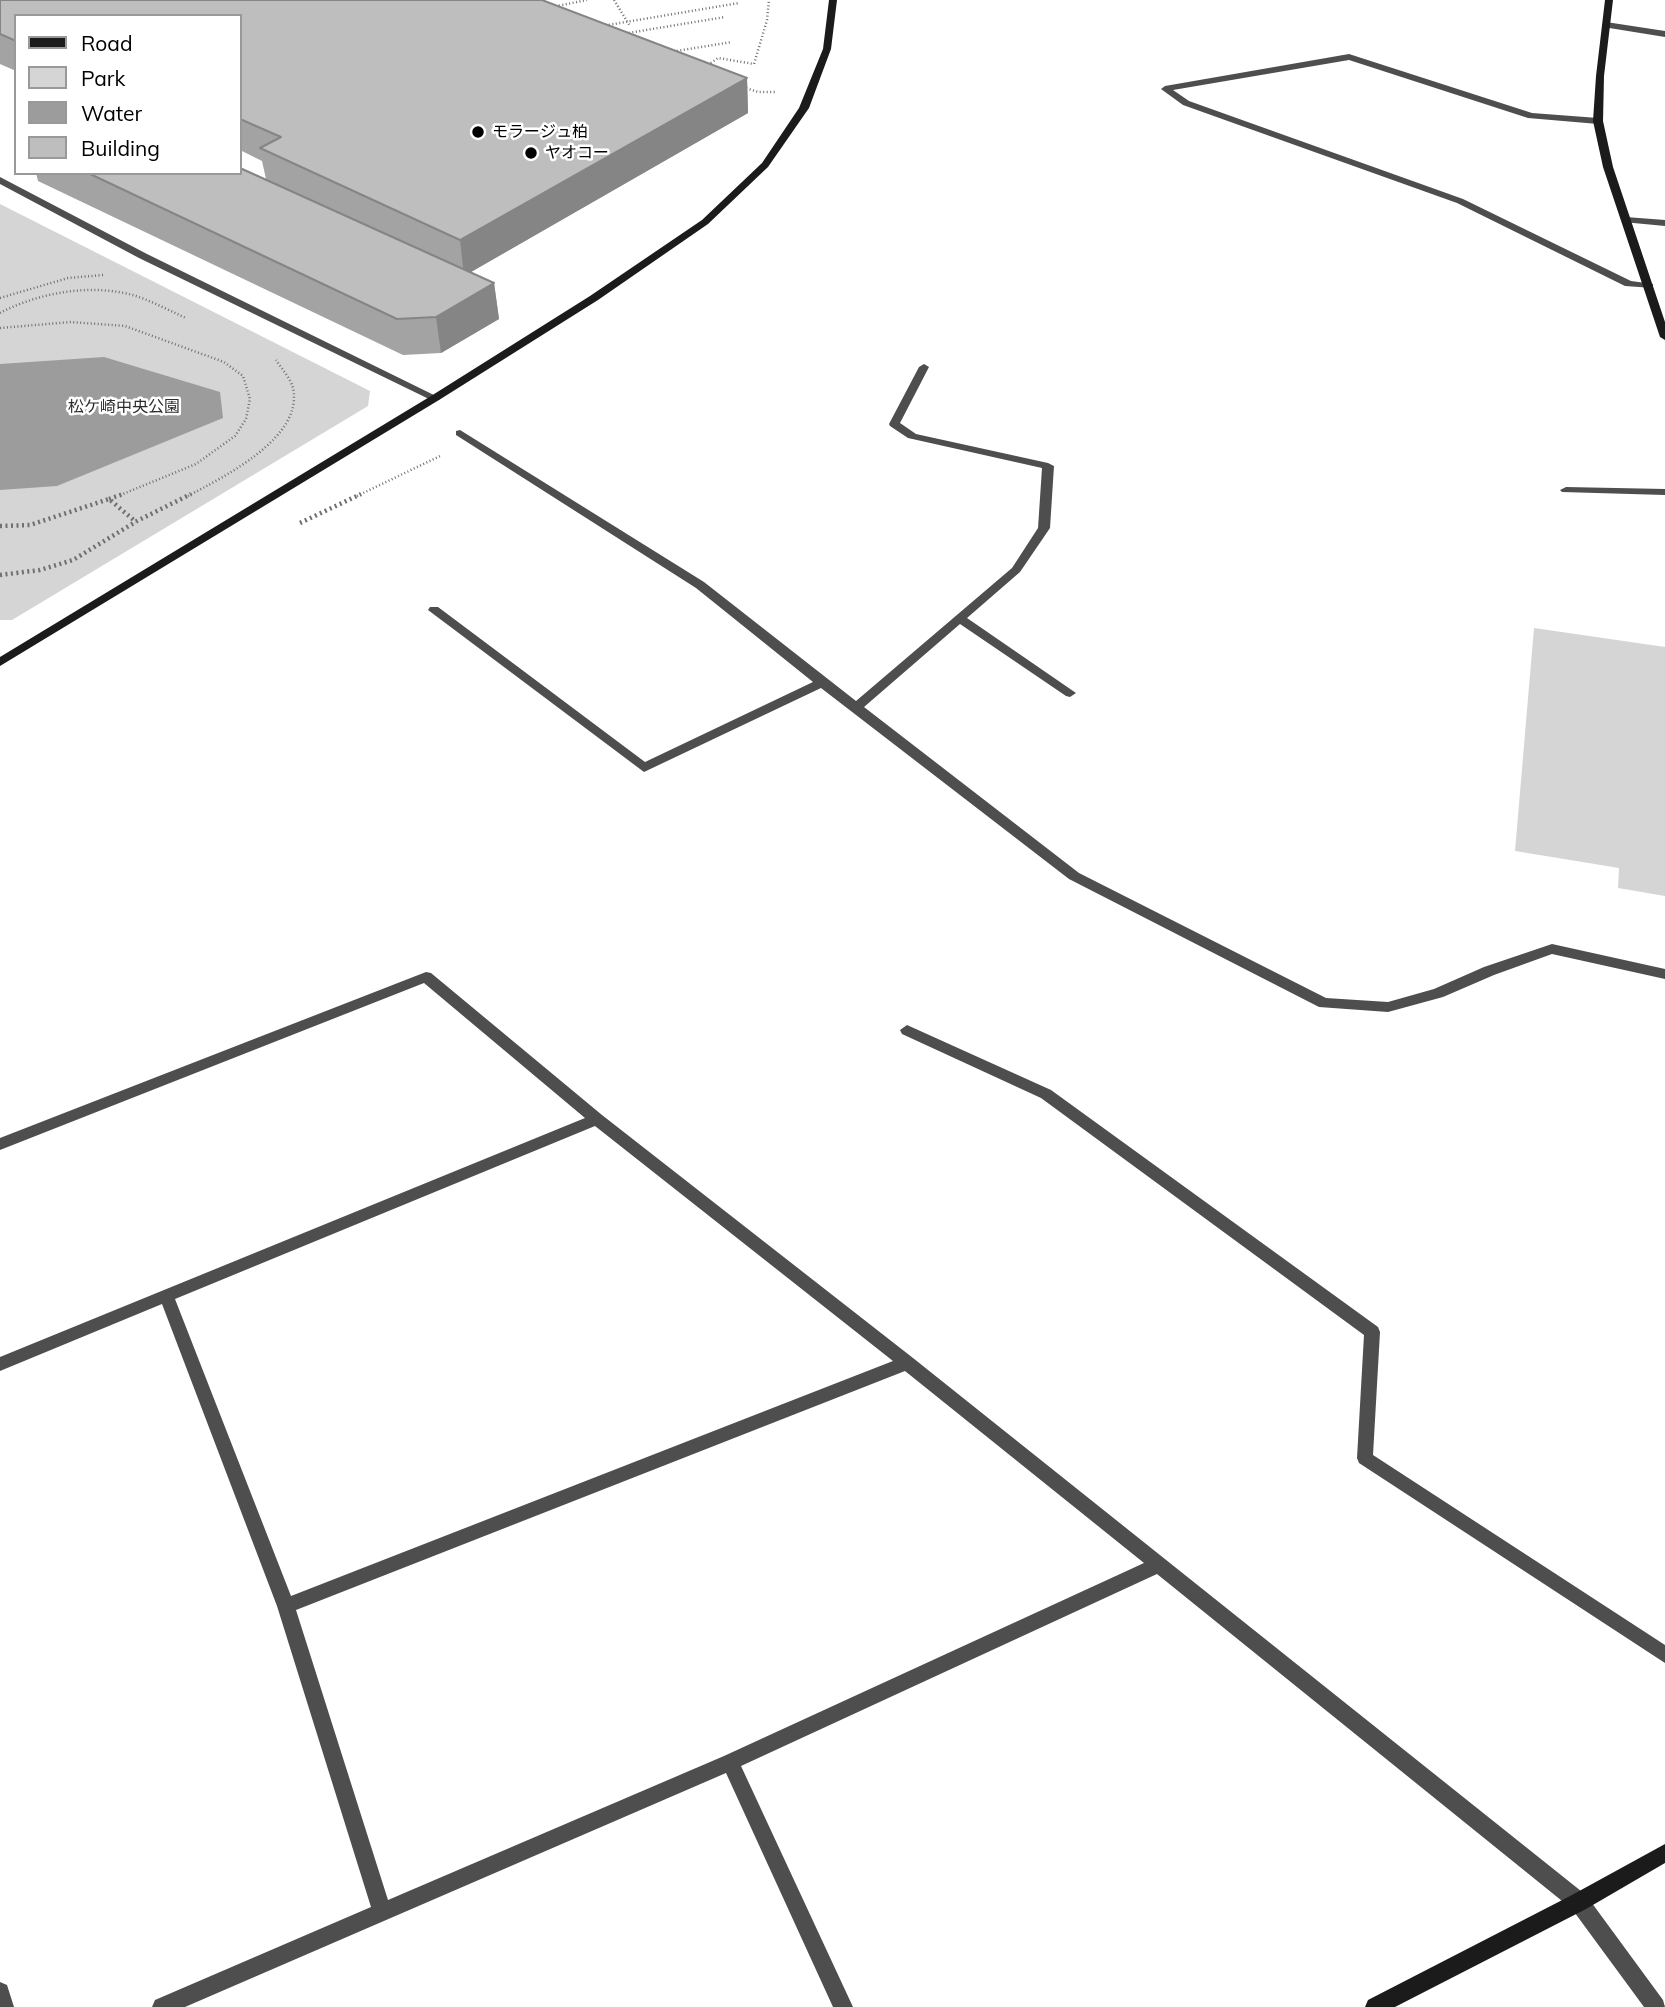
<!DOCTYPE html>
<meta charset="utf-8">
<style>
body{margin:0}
#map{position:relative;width:1665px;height:2007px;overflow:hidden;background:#fff;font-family:Mulish,sans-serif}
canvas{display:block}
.legend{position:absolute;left:14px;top:14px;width:228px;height:161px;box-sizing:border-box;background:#fff;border:2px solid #999;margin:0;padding:9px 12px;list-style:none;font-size:21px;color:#000}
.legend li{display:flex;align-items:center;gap:14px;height:35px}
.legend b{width:35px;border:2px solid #999}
</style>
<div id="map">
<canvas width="1665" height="2007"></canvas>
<ul class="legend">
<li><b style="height:9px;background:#1b1b1b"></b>Road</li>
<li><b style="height:19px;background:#d5d5d5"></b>Park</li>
<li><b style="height:19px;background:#9c9c9c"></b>Water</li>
<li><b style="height:19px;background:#bebebe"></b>Building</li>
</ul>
</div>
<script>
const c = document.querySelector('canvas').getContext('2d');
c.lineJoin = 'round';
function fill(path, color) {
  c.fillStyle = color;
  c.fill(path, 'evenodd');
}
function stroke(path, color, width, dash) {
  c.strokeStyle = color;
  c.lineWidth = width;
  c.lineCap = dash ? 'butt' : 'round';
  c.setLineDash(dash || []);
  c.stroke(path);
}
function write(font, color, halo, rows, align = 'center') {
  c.font = font + ' Mulish,"Noto Sans JP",sans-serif';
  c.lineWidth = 5;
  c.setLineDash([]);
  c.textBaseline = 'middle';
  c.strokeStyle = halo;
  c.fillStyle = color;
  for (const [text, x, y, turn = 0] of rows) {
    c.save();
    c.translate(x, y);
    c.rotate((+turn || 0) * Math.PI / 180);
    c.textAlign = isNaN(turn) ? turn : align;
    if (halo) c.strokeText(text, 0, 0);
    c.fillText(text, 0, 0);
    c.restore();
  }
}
fill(new Path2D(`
 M 0,204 L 370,391 L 368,406 L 12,620 L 0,620 Z
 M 1534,628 L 1665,647 L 1665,896 L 1618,888 L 1619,868 L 1515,851 Z`), '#d5d5d5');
fill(new Path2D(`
 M 104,357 L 220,392 L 223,418 L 57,486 L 0,490 L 0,364 Z`), '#9c9c9c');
stroke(new Path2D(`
 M 614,0 L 630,26
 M 552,7 L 587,0
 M 602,26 L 739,3
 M 622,34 L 725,17
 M 670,52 L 732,42
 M 705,67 L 718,58 L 754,64 L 767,20 L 769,0
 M 743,87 L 758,92 L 775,92
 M 0,298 L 68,278 L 103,275
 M 0,313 C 40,292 93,283 136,296 C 154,302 170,311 186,318
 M 0,328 L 71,322 L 125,326 L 224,362 L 243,376 L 250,399 L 246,419 L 235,436 L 196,464 L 118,496
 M 188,496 C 223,477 304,438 293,388 C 291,379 281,368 276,360
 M 357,496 L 440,456`), '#707070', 2.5, [1, 2.5]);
stroke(new Path2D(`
 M 109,499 L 123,494
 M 300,523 L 361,494
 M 0,526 L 30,525 L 109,499 L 136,522
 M 0,575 L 40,570 L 73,560 L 137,521 L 191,494`), '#707070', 4.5, [2, 3.5]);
fill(new Path2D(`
 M 1626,217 L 1665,220 L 1665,226 L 1623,222 L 1623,218 Z`), '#4e4e4e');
fill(new Path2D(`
 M 1606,22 L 1665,31 L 1665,37 L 1603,27 L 1602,25 Z
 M 1349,54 L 1532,113 L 1598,118 L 1603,121 L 1598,124 L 1528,118 L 1349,60 L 1173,90 L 1189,101 L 1463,199 L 1631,281 L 1653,284 L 1653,288 L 1625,286 L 1457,203 L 1183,105 L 1161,89 L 1165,86 Z
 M 0,177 L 147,254 L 440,398 L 439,400 L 431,400 L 139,258 L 0,184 Z
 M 924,364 L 929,367 L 900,423 L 916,434 L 1048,463 L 1054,466 L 1050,528 L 1020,572 L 967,618 L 1076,693 L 1070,697 L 1066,696 L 960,624 L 864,707 L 1079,873 L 1326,998 L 1388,1002 L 1434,989 L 1484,967 L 1552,944 L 1665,969 L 1665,979 L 1552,954 L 1494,975 L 1443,997 L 1388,1012 L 1319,1007 L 1069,879 L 821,688 L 644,772 L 428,610 L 430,607 L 438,607 L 645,762 L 813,682 L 696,588 L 456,435 L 456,431 L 460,430 L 704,582 L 856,701 L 1012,568 L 1038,528 L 1042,468 L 908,438 L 890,426 L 889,424 L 919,367 Z
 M 1566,487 L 1665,489 L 1665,495 L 1562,492 L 1560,490 Z
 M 426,972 L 431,973 L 602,1115 L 913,1358 L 1586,1895 L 1663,2000 L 1665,2007 L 1644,2007 L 1572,1909 L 1157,1574 L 741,1766 L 853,2007 L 833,2007 L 726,1773 L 185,2007 L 152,2007 L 155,2000 L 371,1907 L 277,1606 L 162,1304 L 0,1371 L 0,1357 L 585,1118 L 424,983 L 0,1150 L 0,1138 ZM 595,1126 L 893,1361 L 291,1596 L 175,1299 ZM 905,1371 L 1144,1563 L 724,1756 L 388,1900 L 296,1610 Z
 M 907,1025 L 1051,1090 L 1378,1327 L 1380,1332 L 1373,1455 L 1665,1645 L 1665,1663 L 1359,1463 L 1357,1458 L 1364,1335 L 1041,1098 L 902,1034 L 900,1030 Z
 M 0,1982 L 7,1985 L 14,2007 L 0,2007 Z`), '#4e4e4e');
fill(new Path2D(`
 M 829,0 L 837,0 L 831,49 L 809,108 L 768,167 L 708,224 L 598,300 L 439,400 L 0,666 L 0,657 L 431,396 L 590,296 L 702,220 L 762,163 L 799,108 L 823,49 Z
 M 1605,0 L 1613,0 L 1604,76 L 1603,121 L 1613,167 L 1665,322 L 1665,340 L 1660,337 L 1603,167 L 1593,121 L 1596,76 Z
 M 1665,1844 L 1665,1863 L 1586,1909 L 1395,2007 L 1365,2007 L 1368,2000 L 1572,1895 Z`), '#1b1b1b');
fill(new Path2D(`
 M 0,0 L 542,0 L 747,78 L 748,113 L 471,272 L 494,283 L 499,319 L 441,353 L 403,355 L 38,181 L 36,173 L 240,173 L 240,168 L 266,179 L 262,161 L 240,150 L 240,16 L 16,16 L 16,71 L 0,64 Z`), '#a3a3a3');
fill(new Path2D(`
 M 747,78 L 748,113 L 464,276 L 460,240 Z
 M 494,283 L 499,319 L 441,353 L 436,317 Z`), '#858585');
const building = new Path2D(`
 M 0,0 L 542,0 L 747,78 L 460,240 L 260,148 L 281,137 L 240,119 L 240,16 L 16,16 L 16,41 L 0,34 Z
 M 240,168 L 494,283 L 436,317 L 397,319 L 88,173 L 240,173 Z`);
fill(building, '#bebebe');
stroke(building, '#858585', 2);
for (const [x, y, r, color] of [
 [478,132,7,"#000"],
 [531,153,7,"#000"]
]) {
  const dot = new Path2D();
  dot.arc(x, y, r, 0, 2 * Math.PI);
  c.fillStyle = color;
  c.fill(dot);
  stroke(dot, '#fff', 2.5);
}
write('16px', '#000', '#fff', [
 ["モラージュ柏",492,132],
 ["ヤオコー",545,153]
], 'left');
write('16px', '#2c2c2c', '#fff', [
 ["松ケ崎中央公園",124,407]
]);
</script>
